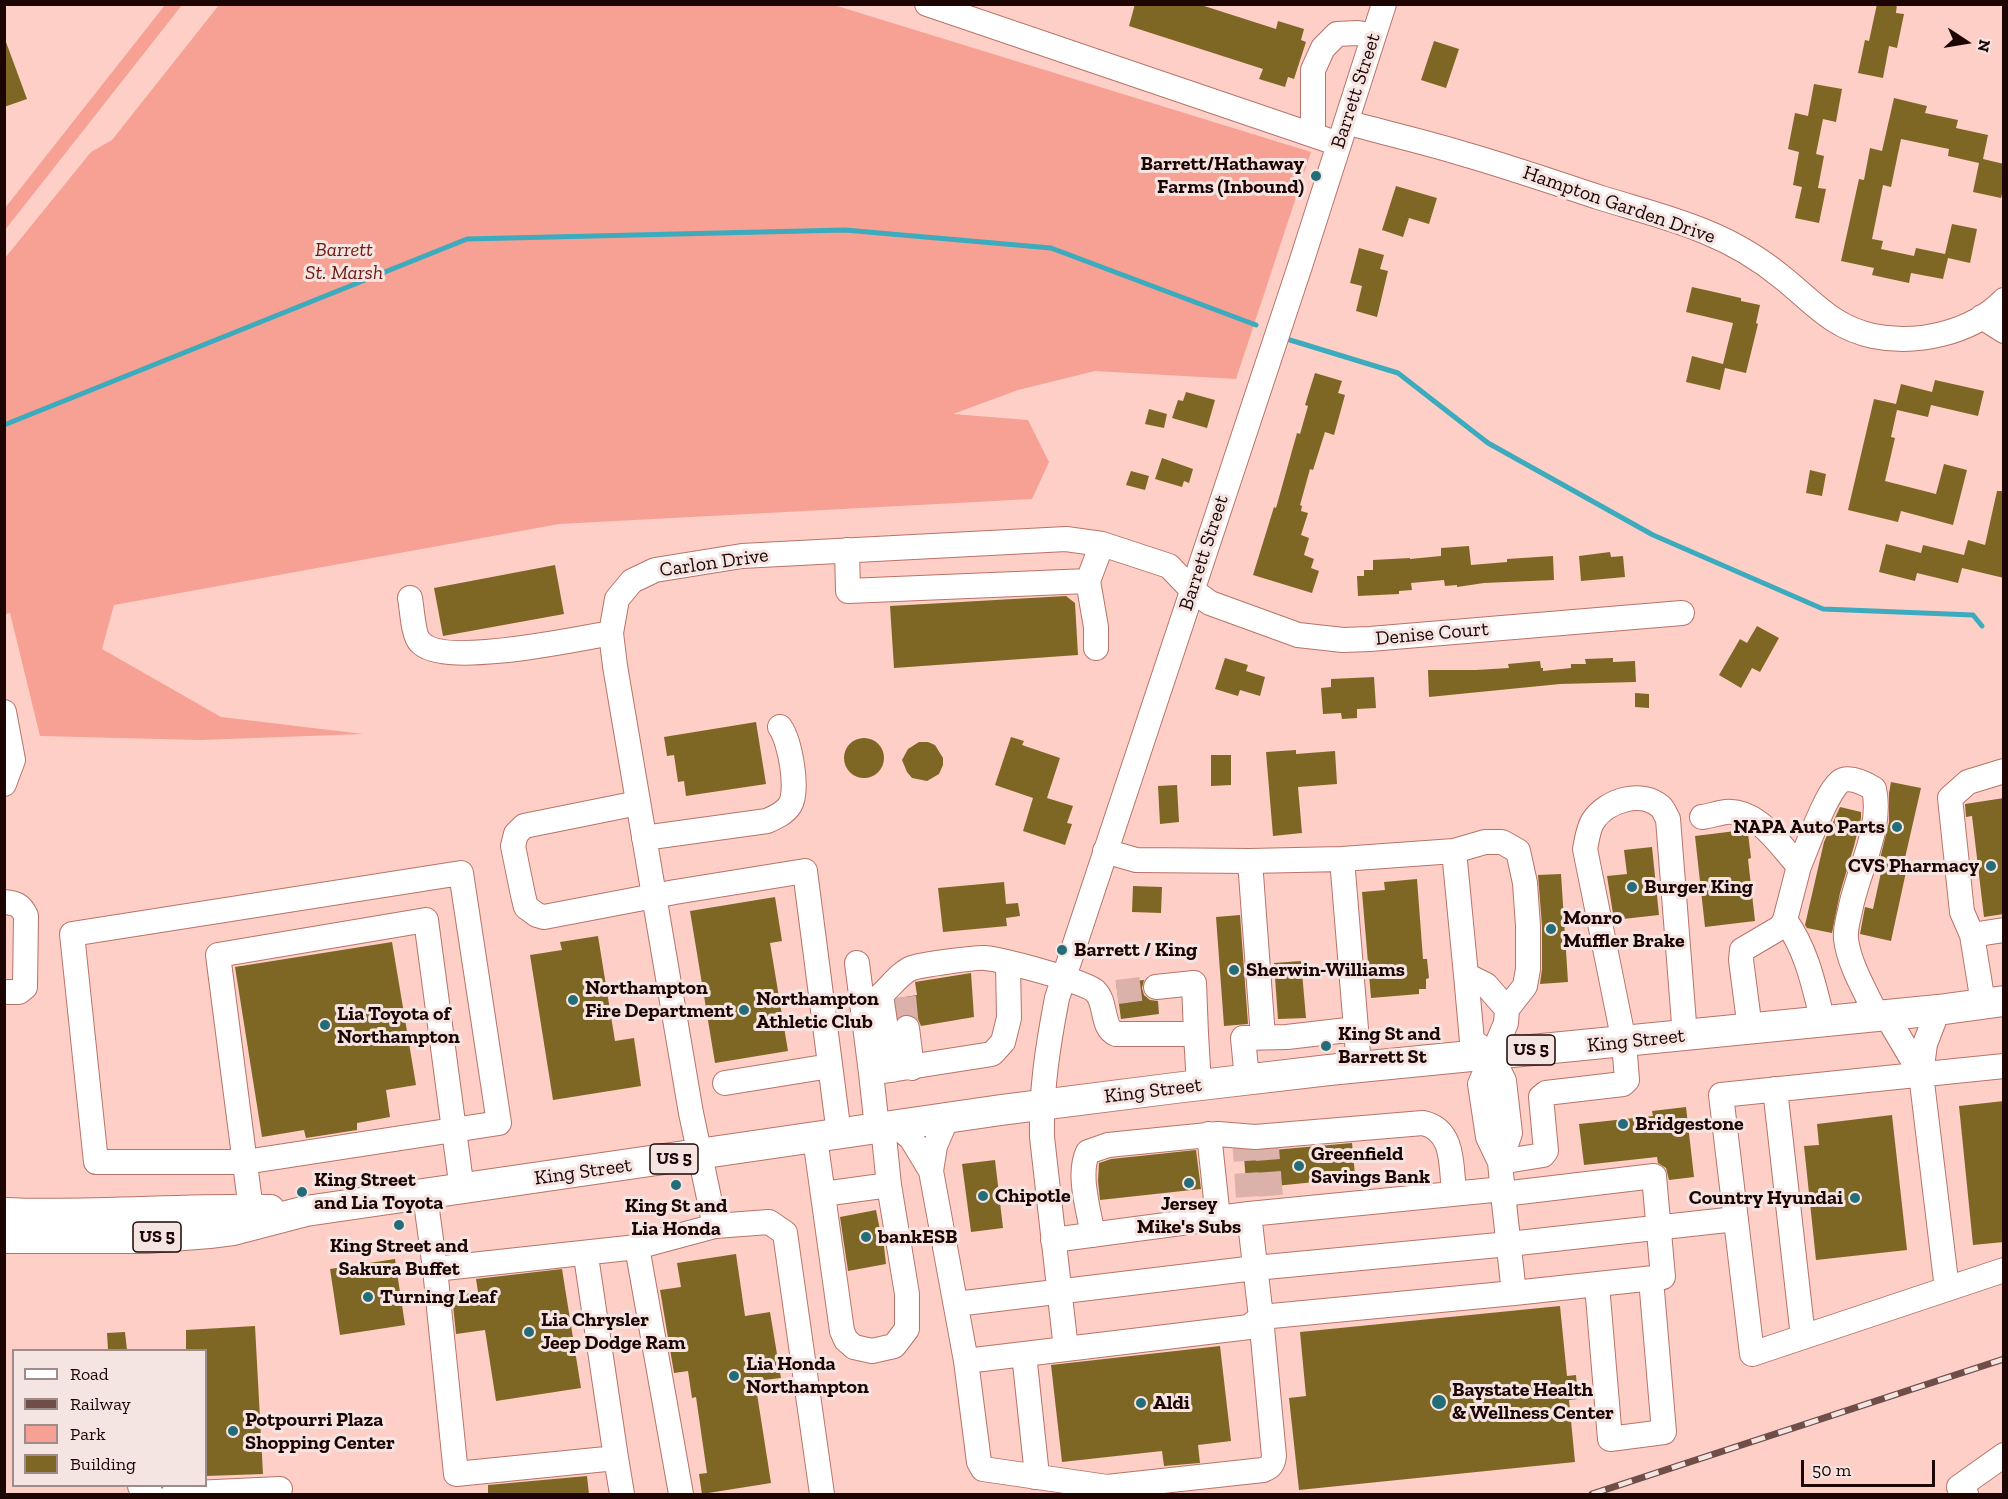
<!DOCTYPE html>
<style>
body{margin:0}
#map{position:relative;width:2008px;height:1499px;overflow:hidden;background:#fecfc7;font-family:"Zilla Slab",serif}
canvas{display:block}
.frame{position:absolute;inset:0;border:6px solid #1d0503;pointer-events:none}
.legend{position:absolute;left:12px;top:1349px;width:195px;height:138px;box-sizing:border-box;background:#f5e5e2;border:2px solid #9f8b89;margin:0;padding:8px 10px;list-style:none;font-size:18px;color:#1d0503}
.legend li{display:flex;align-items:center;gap:12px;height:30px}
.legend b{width:30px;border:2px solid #9f8b89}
.north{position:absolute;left:1936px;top:12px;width:60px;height:60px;-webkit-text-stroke:4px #f5e5e2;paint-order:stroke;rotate:102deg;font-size:16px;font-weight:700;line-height:24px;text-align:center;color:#1d0503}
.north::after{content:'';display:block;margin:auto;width:21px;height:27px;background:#1d0503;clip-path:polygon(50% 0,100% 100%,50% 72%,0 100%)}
.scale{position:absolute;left:1801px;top:1460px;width:134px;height:27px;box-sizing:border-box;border:3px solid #1d0503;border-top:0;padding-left:8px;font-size:18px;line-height:21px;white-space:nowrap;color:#1d0503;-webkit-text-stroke:4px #f5e5e2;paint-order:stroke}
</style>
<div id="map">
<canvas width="2008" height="1499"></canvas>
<div class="frame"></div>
<ul class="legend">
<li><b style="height:8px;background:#fff"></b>Road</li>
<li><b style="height:8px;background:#6f4e4a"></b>Railway</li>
<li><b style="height:16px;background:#f6a193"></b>Park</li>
<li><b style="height:16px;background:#7e6724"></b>Building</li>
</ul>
<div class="north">N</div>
<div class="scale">50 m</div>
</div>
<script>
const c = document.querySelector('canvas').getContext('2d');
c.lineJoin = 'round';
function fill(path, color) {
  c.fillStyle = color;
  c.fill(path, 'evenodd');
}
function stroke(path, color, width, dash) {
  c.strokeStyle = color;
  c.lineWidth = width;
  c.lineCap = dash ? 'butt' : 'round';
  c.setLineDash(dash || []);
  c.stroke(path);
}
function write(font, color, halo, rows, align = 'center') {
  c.font = font + ' "Zilla Slab",serif';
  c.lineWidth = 6;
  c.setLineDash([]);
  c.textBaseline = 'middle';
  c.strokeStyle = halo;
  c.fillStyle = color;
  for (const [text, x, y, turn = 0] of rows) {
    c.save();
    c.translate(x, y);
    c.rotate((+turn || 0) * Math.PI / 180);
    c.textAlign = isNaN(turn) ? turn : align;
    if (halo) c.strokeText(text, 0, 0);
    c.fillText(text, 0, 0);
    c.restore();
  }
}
fill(new Path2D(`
 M 165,5 L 182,5 L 5,230 L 5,208 Z
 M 219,5 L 834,5 L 1311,152 L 1236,379 L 1095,371 L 1018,390 L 953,414 L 1028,420 L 1049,462 L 1032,499 L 559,524 L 114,605 L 102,649 L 221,717 L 363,734 L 200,740 L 40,736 L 10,613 L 5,614 L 5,258 L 91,152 L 112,140 Z`), '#f6a193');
stroke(new Path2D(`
 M 1290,340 L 1398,373 L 1488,443 L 1653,535 L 1823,609 L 1973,615 L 1982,626
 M 4,425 L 467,239 L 845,230 L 1051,248 L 1256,325`), '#3babbd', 5);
fill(new Path2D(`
 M 1135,4 L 1198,4 L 1276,29 L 1278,21 L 1304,29 L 1301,40 L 1306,42 L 1294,79 L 1288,77 L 1285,87 L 1259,79 L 1263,69 L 1129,26 Z
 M 1877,4 L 1897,4 L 1896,13 L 1904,14 L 1897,48 L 1889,46 L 1883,78 L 1858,73 L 1865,40 L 1869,41 Z
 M 1434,41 L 1459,49 L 1446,88 L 1421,80 Z
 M 6,42 L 27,99 L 4,107 L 4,43 Z
 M 1814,84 L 1842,89 L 1836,122 L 1823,119 L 1816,154 L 1824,156 L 1818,188 L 1826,189 L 1819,223 L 1795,218 L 1802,187 L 1793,185 L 1799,152 L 1788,149 L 1795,113 L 1808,116 Z
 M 1894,98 L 1927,106 L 1925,113 L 1958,120 L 1956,128 L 1988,135 L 1983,159 L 2004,164 L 2004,186 L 2001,198 L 1973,192 L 1979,163 L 1948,156 L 1949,149 L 1901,139 L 1891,187 L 1883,185 L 1872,239 L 1883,241 L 1881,249 L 1914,256 L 1916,248 L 1945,254 L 1952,224 L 1977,229 L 1970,263 L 1948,258 L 1943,279 L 1911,273 L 1909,283 L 1872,275 L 1874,268 L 1841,261 L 1859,179 L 1864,180 L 1870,148 L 1882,151 Z
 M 1396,186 L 1437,198 L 1429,224 L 1409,218 L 1403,237 L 1382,230 Z
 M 1359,248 L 1384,255 L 1380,269 L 1388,271 L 1377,317 L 1356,311 L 1362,286 L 1350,283 Z
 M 1692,287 L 1741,298 L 1741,301 L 1760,305 L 1756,323 L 1758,324 L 1746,373 L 1725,368 L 1720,390 L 1686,382 L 1692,356 L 1723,364 L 1733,323 L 1686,312 Z
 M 1315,373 L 1342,381 L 1338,393 L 1345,395 L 1334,435 L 1325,432 L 1313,470 L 1310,469 L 1300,505 L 1302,506 L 1301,511 L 1308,513 L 1301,535 L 1309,538 L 1304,555 L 1314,559 L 1311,568 L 1319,571 L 1312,593 L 1253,575 L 1274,507 L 1276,508 L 1297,433 L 1300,434 L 1308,406 L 1305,405 Z
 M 1935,380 L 1984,391 L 1978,416 L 1931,405 L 1928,417 L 1897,410 L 1891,437 L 1895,438 L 1885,481 L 1936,494 L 1944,464 L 1967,470 L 1953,525 L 1901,511 L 1898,522 L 1848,510 L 1874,399 L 1896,404 L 1901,384 L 1932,392 Z
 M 1186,392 L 1215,400 L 1207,428 L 1172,418 L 1178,400 L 1183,401 Z
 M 1149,409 L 1167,414 L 1164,428 L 1145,424 Z
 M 1162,458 L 1193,469 L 1189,483 L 1184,481 L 1182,487 L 1155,479 Z
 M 1810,470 L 1826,474 L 1822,496 L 1806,493 Z
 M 1131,471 L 1149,476 L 1145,490 L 1126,485 Z
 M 1997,491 L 2004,491 L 2004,578 L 1962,568 L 1958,583 L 1917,573 L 1915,581 L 1879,572 L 1886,544 L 1921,553 L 1923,545 L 1964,555 L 1968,540 L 1985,545 Z
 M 1469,546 L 1471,565 L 1507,562 L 1507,559 L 1553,556 L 1554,580 L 1484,583 L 1457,587 L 1457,585 L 1445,586 L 1444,580 L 1411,583 L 1412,590 L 1399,591 L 1399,594 L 1358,596 L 1357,576 L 1364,576 L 1364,570 L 1373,570 L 1373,560 L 1410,558 L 1410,559 L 1441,556 L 1441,548 Z
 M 1610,552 L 1611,557 L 1623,556 L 1625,577 L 1581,581 L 1579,556 Z
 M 555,565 L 564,614 L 443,636 L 434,588 Z
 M 1066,596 L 1075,603 L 1078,655 L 894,668 L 890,606 Z
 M 1757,626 L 1779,638 L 1760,672 L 1752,668 L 1741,688 L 1719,675 L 1740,639 L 1747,643 Z
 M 1225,658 L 1248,665 L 1246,671 L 1265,677 L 1260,696 L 1240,690 L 1238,696 L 1215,689 Z
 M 1613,658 L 1613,662 L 1635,661 L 1636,682 L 1560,684 L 1429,697 L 1428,670 L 1476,670 L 1509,668 L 1508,664 L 1540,661 L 1541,668 L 1543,668 L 1543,671 L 1571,668 L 1571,664 L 1586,664 L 1585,659 Z
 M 1374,677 L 1376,708 L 1357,709 L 1357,718 L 1342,719 L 1341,713 L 1323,714 L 1321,688 L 1331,687 L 1331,679 Z
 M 1635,693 L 1649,694 L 1649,708 L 1635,707 Z
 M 756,722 L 766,784 L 686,796 L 684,781 L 678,782 L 674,755 L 667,756 L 664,737 Z
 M 1011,737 L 1024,741 L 1022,745 L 1060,758 L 1047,798 L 1073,806 L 1067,823 L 1072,824 L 1065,845 L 1023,831 L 1033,798 L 995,785 Z
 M844 758a20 20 0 1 1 40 0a20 20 0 1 1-40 0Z
 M 919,742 L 928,742 L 935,745 L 943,758 L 943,765 L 939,774 L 927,781 L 912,778 L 907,772 L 902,760 L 908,749 Z
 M 1296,750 L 1296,754 L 1335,751 L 1337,784 L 1298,787 L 1302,833 L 1273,836 L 1266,752 Z
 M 1211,755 L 1231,755 L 1231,785 L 1211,786 Z
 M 1891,782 L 1921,788 L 1902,871 L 1906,872 L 1891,941 L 1860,934 L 1865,907 L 1873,909 L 1882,868 L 1878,867 L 1889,822 L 1889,793 Z
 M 1177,785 L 1179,822 L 1160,824 L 1158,786 Z
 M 2004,798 L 2004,914 L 1984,917 L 1972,816 L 1966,817 L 1965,804 Z
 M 1840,807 L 1861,812 L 1861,818 L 1854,846 L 1840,893 L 1832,933 L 1807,928 L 1805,925 L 1824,842 Z
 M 1744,830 L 1748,833 L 1751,858 L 1748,859 L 1755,921 L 1705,927 L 1695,836 Z
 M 1652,847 L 1659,915 L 1614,920 L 1607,876 L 1627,874 L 1624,850 Z
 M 1561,874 L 1568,982 L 1540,984 L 1542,969 L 1542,926 L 1538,875 Z
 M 1417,879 L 1423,959 L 1427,959 L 1429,978 L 1426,979 L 1426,989 L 1419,989 L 1419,994 L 1371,998 L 1362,892 L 1385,890 L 1384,882 Z
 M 1004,882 L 1006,904 L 1018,903 L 1020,916 L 1006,918 L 1007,926 L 943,932 L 938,888 Z
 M 1133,886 L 1162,887 L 1161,913 L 1132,912 Z
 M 775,897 L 782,941 L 770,943 L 788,1051 L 715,1063 L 690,911 Z
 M 1240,915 L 1248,1024 L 1224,1026 L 1216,917 Z
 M 598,936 L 615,1041 L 634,1038 L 641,1086 L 553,1100 L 530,955 L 562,950 L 560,942 Z
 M 392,942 L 416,1085 L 386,1090 L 390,1117 L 357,1123 L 357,1130 L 306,1138 L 304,1130 L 262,1137 L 235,967 Z
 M 1301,961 L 1306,1018 L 1278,1019 L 1274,963 Z
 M 971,973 L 974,1017 L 921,1026 L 918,1019 L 912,1015 L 905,1014 L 899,1017 L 896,1000 L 899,998 L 917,995 L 915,982 Z
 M 1144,980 L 1142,988 L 1144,995 L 1150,1000 L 1158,1001 L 1159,1014 L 1121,1019 L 1116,983 Z
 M 2004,1101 L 2004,1242 L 1973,1245 L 1959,1106 Z
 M 1686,1107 L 1694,1177 L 1669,1180 L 1666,1168 L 1658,1163 L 1657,1157 L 1584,1165 L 1579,1124 L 1653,1116 L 1652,1111 Z
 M 1892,1115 L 1907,1250 L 1816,1260 L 1804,1146 L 1819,1145 L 1817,1124 Z
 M 1352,1143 L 1355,1175 L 1335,1176 L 1335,1180 L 1275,1186 L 1274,1179 L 1246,1182 L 1244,1157 L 1273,1154 L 1273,1150 Z
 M 1196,1150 L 1201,1189 L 1100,1200 L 1098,1181 L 1099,1163 L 1111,1159 Z
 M 995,1160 L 1003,1228 L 971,1232 L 962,1164 Z
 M 876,1210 L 880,1230 L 882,1229 L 886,1264 L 848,1271 L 840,1217 Z
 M 736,1254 L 745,1316 L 770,1312 L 781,1378 L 755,1381 L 771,1483 L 702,1494 L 699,1474 L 707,1473 L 696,1397 L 692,1398 L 688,1371 L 674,1373 L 660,1290 L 681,1287 L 677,1263 Z
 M 395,1259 L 405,1325 L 340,1335 L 330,1269 Z
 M 562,1269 L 581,1388 L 496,1401 L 485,1330 L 456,1334 L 452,1296 L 478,1292 L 476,1279 Z
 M 1560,1306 L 1567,1376 L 1576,1375 L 1578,1399 L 1569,1400 L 1575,1462 L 1299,1490 L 1289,1398 L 1306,1396 L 1300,1332 Z
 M 255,1326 L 263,1474 L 206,1476 L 206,1350 L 186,1350 L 186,1330 Z
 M 125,1332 L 127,1350 L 108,1350 L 107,1333 Z
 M 1220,1346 L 1231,1441 L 1198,1445 L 1200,1463 L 1164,1466 L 1162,1451 L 1062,1462 L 1051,1365 Z
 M 587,1476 L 589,1494 L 488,1494 L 488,1485 Z`), '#7e6724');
stroke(new Path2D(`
 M 1117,992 L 1156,987
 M 904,997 L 907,1028
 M 1266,1136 L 1272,1210
 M 1244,1137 L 1249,1214`), '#dcb1aa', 24, [24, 12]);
const minor = new Path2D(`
 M 927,4 L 1339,144
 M 1346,122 C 1385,133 1425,142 1464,154 C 1509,167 1553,182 1598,197 C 1633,208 1671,217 1706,232 C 1733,243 1760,259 1783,278 C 1814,303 1832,327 1873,336 C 1917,345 1972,333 2004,300
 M 1313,134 L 1313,70 L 1323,48 L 1337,34 L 1358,33 L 1373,36
 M 1982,317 L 2004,331
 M 847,550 L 848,591 L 1088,581
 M 410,598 C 412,608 413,635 420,642 C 443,668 577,639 611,633
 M 1096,648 L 1096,627 L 1088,581 L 1102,544
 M 4,712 L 13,760 L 4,784
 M 638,803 L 524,826 L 516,834 L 513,846 L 523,895 L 526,907 L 537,915 L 544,917 L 675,892 L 805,871 L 839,1134
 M 1702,817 C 1710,816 1718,813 1726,812 C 1758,809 1780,846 1799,866 L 1785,920 L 1781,927 L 1742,950 L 1741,960 L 1750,1029
 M 644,838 L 767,821 C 776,817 785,813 790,805 C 799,790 790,741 780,727
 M 1105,851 L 1136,860 L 1250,861 L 1342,859 L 1454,851 L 1485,842 L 1502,842 L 1518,851 L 1525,883 L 1528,926 L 1528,969 L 1525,986 L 1507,1009 L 1506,1023 L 1480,1084 L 1488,1137 L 1500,1162 L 1503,1194 L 1514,1293 L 1663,1277 L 1654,1176 L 1503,1194
 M 1454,851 L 1466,975
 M 1342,859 L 1356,1029
 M 1250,861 L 1263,1037
 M 1799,866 C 1806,850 1829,784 1843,780 C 1853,777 1866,784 1874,789 C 1883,829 1857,872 1850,911 C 1848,920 1845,929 1846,939 C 1849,965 1866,992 1877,1016
 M 461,873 L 499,1123 L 245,1162 L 96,1162 L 72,934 Z
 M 4,902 C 16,903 21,905 26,916 L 25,987 L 19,992 L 4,992
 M 1785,920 C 1807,950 1814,986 1823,1022
 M 1972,935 L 2004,930
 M 857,963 L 871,1073
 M 1983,1003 L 1972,935 L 1962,912 L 1950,798 L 1968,782 L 2004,771
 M 1938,1010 L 1925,1044 L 1921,1074 L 1947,1289
 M 1886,1015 L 1921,1074
 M 907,1028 L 912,1068
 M 1196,1034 L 1199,1085
 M 2004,1066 L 1721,1095 L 1752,1354 L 2004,1270
 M 892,1070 L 881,995 C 890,987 901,972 912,968 C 920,965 977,957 985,958 C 1000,959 1087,982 1095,991 C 1107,1002 1101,1028 1116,1034 L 1196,1034 L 1194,983 L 1156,987
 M 1247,1079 L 1243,1038 L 1287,1037 L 1356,1029 L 1359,1067
 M 725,1083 L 830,1066
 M 1775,1089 L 1803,1337
 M 947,1118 L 935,1146 L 931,1171 L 966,1361 L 979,1462 L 983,1469 L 1107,1487 L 1263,1470 C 1271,1467 1273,1464 1274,1456 L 1261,1317
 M 896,1126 L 911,1138 L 931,1171
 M 877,1128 L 871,1073 L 992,1054 L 1003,1042 L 1009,1018 L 1008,964
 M 1209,1134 L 1218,1218
 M 815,1138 L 842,1331 L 846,1340 L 854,1347 L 872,1351 L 894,1346 L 907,1329 L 907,1294 L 889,1185 L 883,1127
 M 1500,1162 L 1543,1155 L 1546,1151 L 1541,1097 L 1546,1093 L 1623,1084 L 1627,1080 L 1624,1042 L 1585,849 C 1587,840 1588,829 1593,821 C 1606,801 1641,789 1661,807 C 1664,810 1666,816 1668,819 L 1685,1036
 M 1500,1162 L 1510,1133 L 1504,1081 L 1491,1054 L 1472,1041 L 1466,975 L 1486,985 L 1507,1009
 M 1503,1189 L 1249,1214 L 1261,1317 L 1514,1293
 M 823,1194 L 889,1185
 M 425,1195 L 435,1269 L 456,1474 L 616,1458 L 622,1494
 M 251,1210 L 218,955 L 426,920 L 462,1190
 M 715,1226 L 691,1113 L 615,666 L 611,633 L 617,599 L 632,581 L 655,570 L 742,556 L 1066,539 L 1102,544 L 1169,566 L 1192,590 L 1210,603 L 1298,635 L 1343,640 L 1370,639 L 1682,613
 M 1093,1235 C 1089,1212 1077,1173 1088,1152 L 1108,1145 L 1218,1134 L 1255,1137 L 1423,1123 C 1455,1130 1451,1167 1454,1193
 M 1053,1240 L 1249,1214
 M 589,1253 L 587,1263 L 616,1458
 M 435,1269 L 637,1247
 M 1597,1285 L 1610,1439 L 1664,1432 L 1651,1279
 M 956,1304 L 1255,1268 L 1509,1244 L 1736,1219
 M 1066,1349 L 1042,1137 C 1041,1089 1048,1045 1057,998 L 1300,266 L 1384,4
 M 1024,1354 L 1036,1466 L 1035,1477
 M 966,1361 L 1249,1327 L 1261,1317
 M 140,1486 L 144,1490 L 151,1494
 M 173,1494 L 280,1489
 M 681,1494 L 637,1247 L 715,1226 L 769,1222 L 785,1233 L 822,1494
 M 1966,1494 L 1959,1487 L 2004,1455`);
const major = new Path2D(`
 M 4,1213 C 93,1217 182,1208 270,1210
 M 4,1238 L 147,1238 L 209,1233 L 233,1230 L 306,1211 L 1001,1110 L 1175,1088 L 1329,1070 L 1938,1010 L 2004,1001`);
stroke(minor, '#b87368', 26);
stroke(major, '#b87368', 32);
stroke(minor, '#fff', 24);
stroke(major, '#fff', 30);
const rail = new Path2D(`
 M 1592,1494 L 2004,1359`);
stroke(rail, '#6f4e4a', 7);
stroke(rail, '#f5e5e2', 4.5, [14]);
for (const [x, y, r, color] of [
 [1316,176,6,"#246d78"],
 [1897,827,6,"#246d78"],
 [1991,866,6,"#246d78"],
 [1632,887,6,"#246d78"],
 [1551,929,6,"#246d78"],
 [1062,950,6,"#246d78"],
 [1234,970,6,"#246d78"],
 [573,1000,6,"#246d78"],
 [744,1010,6,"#246d78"],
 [325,1025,6,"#246d78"],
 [1326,1046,6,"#246d78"],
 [1623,1124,6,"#246d78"],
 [1299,1166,6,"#246d78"],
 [1189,1183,6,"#246d78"],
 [676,1185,6,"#246d78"],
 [302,1192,6,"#246d78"],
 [983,1196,6,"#246d78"],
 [1855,1198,6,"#246d78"],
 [399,1225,6,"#246d78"],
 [866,1237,6,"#246d78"],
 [368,1297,6,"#246d78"],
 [529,1332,6,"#246d78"],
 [734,1376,6,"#246d78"],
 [1439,1402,8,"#246d78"],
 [1141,1403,6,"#246d78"],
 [233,1431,6,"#246d78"]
]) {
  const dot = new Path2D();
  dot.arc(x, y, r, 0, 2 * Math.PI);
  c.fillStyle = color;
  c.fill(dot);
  stroke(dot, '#f5e5e2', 2);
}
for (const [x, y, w] of [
 [1531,1050,48],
 [674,1159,48],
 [157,1237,48]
]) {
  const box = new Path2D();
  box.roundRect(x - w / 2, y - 15, w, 30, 4.5);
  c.fillStyle = '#f5e5e2';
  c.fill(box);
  stroke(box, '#1d0503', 1.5);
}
write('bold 18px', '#1d0503', null, [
 ["US 5",1531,1050],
 ["US 5",674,1159],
 ["US 5",157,1237]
]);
write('20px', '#1d0503', '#f5e5e2', [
 ["Barrett Street",1356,91,-72],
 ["Hampton Garden Drive",1619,205,19],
 ["Barrett Street",1204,553,-72],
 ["Carlon Drive",714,563,-8],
 ["Denise Court",1432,634,-5],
 ["King Street",1636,1041,-6],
 ["King Street",1153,1091,-7],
 ["King Street",583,1172,-8]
]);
write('bold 20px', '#1d0503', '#f5e5e2', [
 ["Barrett/Hathaway",1304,164,"right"],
 ["Farms (Inbound)",1304,187,"right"],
 ["NAPA Auto Parts",1885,827,"right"],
 ["CVS Pharmacy",1979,866,"right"],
 ["Burger King",1644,887],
 ["Monro",1563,918],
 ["Muffler Brake",1563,941],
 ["Barrett / King",1074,950],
 ["Sherwin-Williams",1246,970],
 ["Northampton",585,988],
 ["Fire Department",585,1011],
 ["Northampton",756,999],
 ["Athletic Club",756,1022],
 ["Lia Toyota of",337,1014],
 ["Northampton",337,1037],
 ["King St and",1338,1034],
 ["Barrett St",1338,1057],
 ["Bridgestone",1635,1124],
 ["Greenfield",1311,1154],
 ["Savings Bank",1311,1177],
 ["King Street",314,1180],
 ["and Lia Toyota",314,1203],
 ["Chipotle",995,1196],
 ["Country Hyundai",1843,1198,"right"],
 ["Jersey",1189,1204,"center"],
 ["Mike's Subs",1189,1227,"center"],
 ["King St and",676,1206,"center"],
 ["Lia Honda",676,1229,"center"],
 ["bankESB",878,1237],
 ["King Street and",399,1246,"center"],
 ["Sakura Buffet",399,1269,"center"],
 ["Turning Leaf",380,1297],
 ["Lia Chrysler",541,1320],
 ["Jeep Dodge Ram",541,1343],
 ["Lia Honda",746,1364],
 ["Northampton",746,1387],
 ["Baystate Health",1452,1390],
 ["& Wellness Center",1452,1413],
 ["Aldi",1153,1403],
 ["Potpourri Plaza",245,1420],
 ["Shopping Center",245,1443]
], 'left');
write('italic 20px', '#6e1a11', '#f5e5e2', [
 ["Barrett",344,250],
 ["St. Marsh",344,273]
]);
</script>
